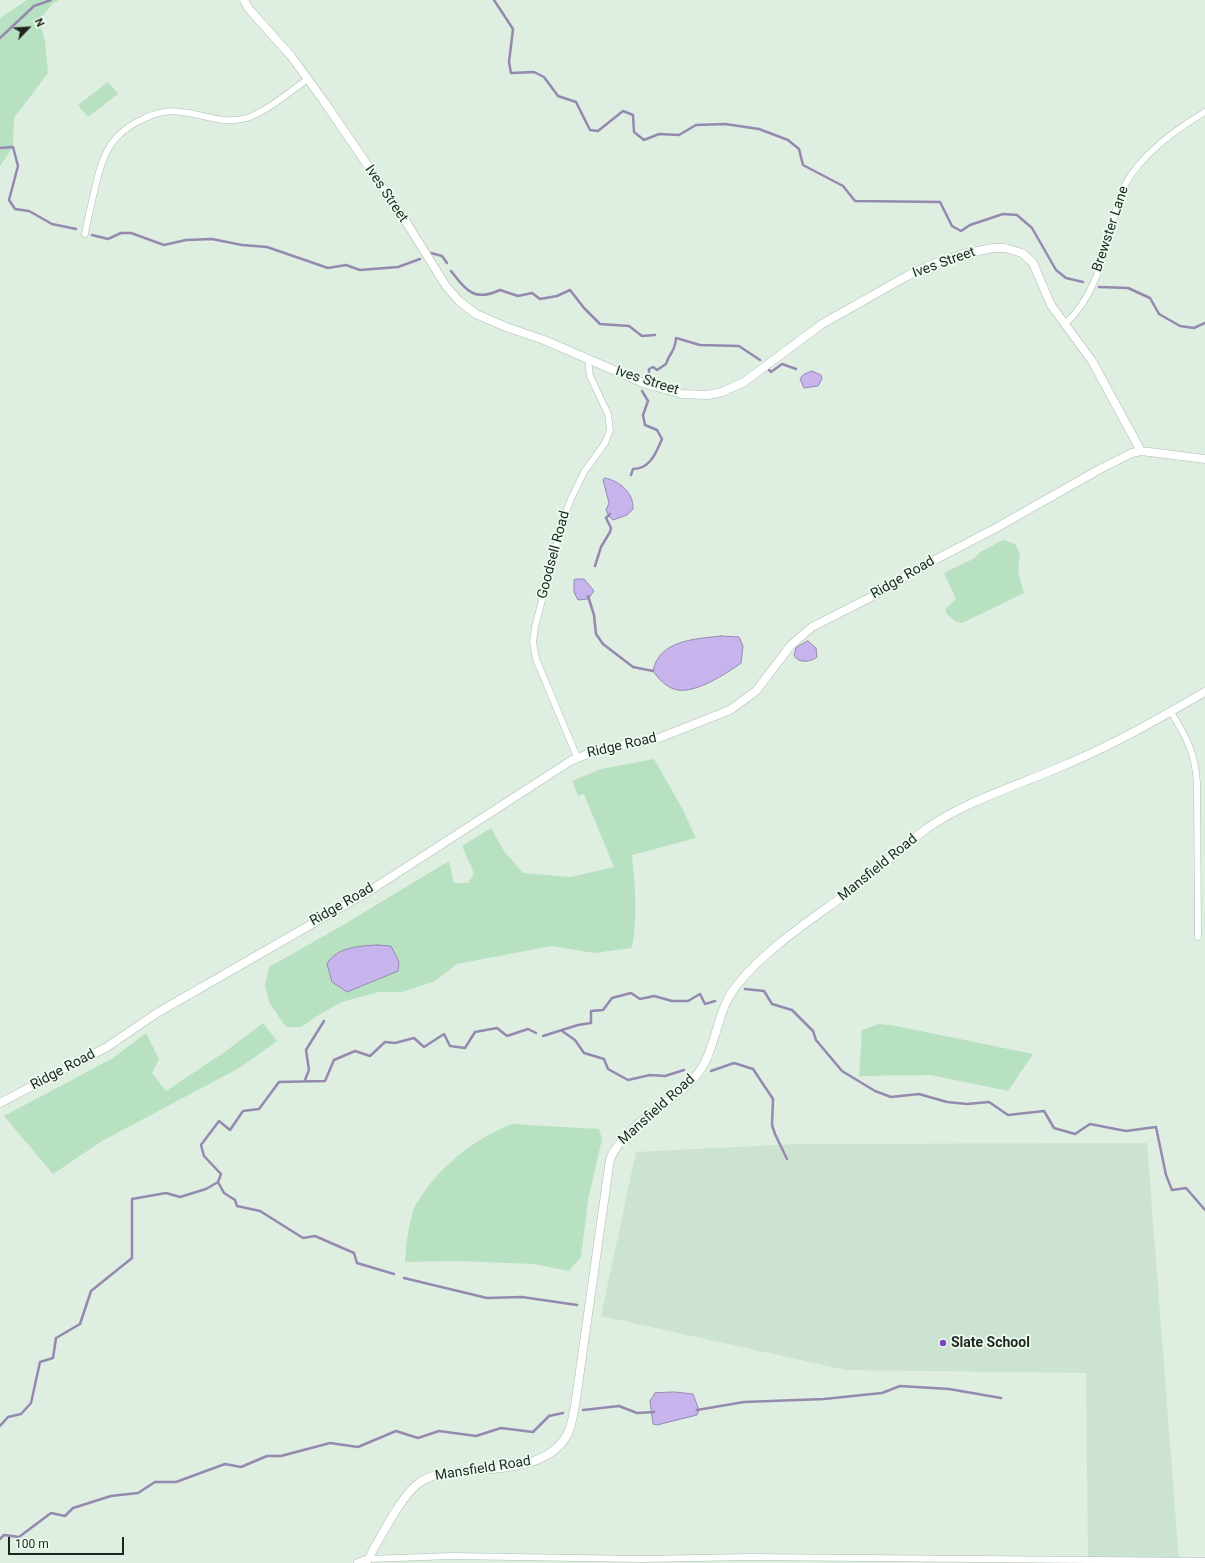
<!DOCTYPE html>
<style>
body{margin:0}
#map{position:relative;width:1205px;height:1563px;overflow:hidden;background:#deeee1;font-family:Roboto,sans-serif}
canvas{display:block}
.north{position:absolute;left:8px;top:8px;width:40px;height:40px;-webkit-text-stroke:3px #ecfcef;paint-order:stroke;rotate:65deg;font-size:11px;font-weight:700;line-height:16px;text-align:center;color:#1f2520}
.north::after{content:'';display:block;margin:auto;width:14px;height:18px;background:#1f2520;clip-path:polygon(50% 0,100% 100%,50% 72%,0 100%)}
.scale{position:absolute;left:8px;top:1537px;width:116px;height:18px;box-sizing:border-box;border:2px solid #1f2520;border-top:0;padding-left:5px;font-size:12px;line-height:14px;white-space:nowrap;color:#1f2520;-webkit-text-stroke:3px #ecfcef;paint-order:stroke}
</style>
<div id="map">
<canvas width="1205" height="1563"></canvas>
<div class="north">N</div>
<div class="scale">100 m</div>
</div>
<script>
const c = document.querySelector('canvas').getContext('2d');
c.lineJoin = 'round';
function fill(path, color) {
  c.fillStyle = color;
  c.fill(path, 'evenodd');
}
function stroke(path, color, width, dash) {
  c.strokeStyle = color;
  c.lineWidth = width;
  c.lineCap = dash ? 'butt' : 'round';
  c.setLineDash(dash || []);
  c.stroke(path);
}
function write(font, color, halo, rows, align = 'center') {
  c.font = font + ' Roboto,sans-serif';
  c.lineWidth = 3.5;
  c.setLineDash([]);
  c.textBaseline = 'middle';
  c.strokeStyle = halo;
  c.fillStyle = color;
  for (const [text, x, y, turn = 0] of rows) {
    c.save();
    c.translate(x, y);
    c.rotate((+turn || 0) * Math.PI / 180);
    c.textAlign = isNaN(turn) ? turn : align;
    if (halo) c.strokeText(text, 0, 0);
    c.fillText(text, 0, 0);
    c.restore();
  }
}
fill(new Path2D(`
 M 1147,1143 L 1179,1561 L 1088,1561 L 1086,1373 L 846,1370 L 601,1316 L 636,1152 L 796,1144 Z`), '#cce3d1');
fill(new Path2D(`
 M 27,0 L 59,0 L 52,4 L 39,21 L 45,40 L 48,73 L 14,118 L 13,147 L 0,166 L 0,18 Z
 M 108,82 L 118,94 L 88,117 L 78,105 Z
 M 1003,540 L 1015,544 L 1020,554 L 1018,572 L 1024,593 L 962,623 L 955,621 L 946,613 L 946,608 L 956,599 L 944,573 L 975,558 L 980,552 Z
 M 654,759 L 682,808 L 696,838 L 632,855 C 635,886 638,918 632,948 L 594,953 L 551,946 L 457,964 L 435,981 L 402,992 L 378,992 L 342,1002 L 322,1013 L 301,1027 L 286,1027 L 270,1004 L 265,986 L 269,967 L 338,928 L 449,861 L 454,883 L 468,883 L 474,873 L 462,846 L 491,828 L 504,851 L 523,873 L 571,877 L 614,867 L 584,794 L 578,796 L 572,781 L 601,769 Z
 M 263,1023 L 277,1041 L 241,1067 L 102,1141 L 53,1174 L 4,1116 L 113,1058 L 146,1033 L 159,1059 L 152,1073 L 166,1091 L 226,1051 Z
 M 879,1024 L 896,1026 L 1033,1054 L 1008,1091 L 931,1075 L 859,1076 L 862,1030 Z
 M 512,1124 L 599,1129 L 602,1139 L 588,1200 L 581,1257 L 569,1271 L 533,1264 L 457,1261 L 405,1262 C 406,1245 408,1228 413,1211 C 414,1206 419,1200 422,1195 C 444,1163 476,1138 512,1124 Z`), '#b8e1c1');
const water = new Path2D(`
 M 812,371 L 821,375 L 822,379 L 818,386 L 804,388 L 800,379 L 803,375 Z
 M 605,478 C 621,481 634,494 633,509 L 627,515 L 613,520 L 609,516 L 606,510 L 609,503 L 603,480 Z
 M 578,579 L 584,579 L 594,591 L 588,599 L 578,600 L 574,592 L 574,580 Z
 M 721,636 L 739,637 L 743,646 L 741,663 C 726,674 692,696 674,689 C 665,686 659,679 653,671 C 659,640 695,639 721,636 Z
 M 808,641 L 816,648 L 817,657 C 811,662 798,664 794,655 L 796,648 Z
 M 377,945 L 391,946 L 399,962 L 398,971 L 347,992 L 332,982 L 327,964 C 336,947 360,946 377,945 Z
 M 675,1392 L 693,1394 L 699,1410 L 697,1415 L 657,1425 L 653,1424 L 650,1401 L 655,1393 Z`);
fill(water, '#c8b4ed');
stroke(water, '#9589b0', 1);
stroke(new Path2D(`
 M 494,0 L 513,29 L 509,62 L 511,73 L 534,72 L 544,77 L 558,96 L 576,102 L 590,130 L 598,131 L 623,111 L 633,115 L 634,132 L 644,140 L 659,134 L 679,135 L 696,125 L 725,124 L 759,129 L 788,140 L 799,149 L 803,165 L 843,186 L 855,201 L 940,202 L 952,226 L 961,231 L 970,225 L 1003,214 L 1017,215 L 1032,228 L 1056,270 L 1066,278 L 1083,282
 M 0,38 L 34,6 L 51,0
 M 0,148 L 13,147 L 18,166 L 9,200 L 15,209 L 29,211 L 52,224 L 76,229
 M 92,235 L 108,239 L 121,233 L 131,233 L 164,245 L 186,240 L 212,239 L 242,245 L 267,247 L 328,268 L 346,265 L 360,270 L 398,267 L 420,259
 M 431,253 L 442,256 L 447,263
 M 451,271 C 467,291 474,302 500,290 L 518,296 L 532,293 L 540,299 L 557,296 L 570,290 L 584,308 L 600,324 L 629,326 L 642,336 L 655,335
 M 1099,287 L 1128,288 L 1150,298 L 1159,314 L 1180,326 L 1194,328 L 1205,323
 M 769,370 L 771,372 L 782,364 L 796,369
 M 649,378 L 649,369 L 653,367 L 657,370 L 666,364 C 670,351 675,353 676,338 L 700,345 L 739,346 L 760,360
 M 631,475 L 633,469 C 650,469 656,453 662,439 L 657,430 L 645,425 L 643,415 L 648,401 L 642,391
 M 595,566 L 601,547 L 610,532 L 611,528 L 606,518 L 610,514
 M 588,596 L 594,615 L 596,634 L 603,644 L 633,667 L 653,671
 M 745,989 L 764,991 L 772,1004 L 792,1010 L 813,1031 L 816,1040 L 842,1071 L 875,1091 L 891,1097 L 919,1094 L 947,1102 L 967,1104 L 989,1102 L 1008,1115 L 1044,1111 L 1054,1128 L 1075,1134 L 1090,1124 L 1126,1131 L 1156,1127 L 1166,1175 L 1172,1190 L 1186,1188 L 1205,1210
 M 562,1031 L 575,1040 L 584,1053 L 604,1059 L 608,1069 L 628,1080 L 650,1075 L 665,1076 L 684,1070
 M 543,1036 L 578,1025 L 591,1023 L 591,1011 L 603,1010 L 612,998 L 631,993 L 640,999 L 654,996 L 672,1001 L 688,1001 L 700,994 L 705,1004 L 715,1001
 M 711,1071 L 734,1063 L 753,1069 L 773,1099 L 772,1125 L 775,1134 L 787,1159
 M 305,1080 L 309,1070 L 306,1050 L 324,1021
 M 218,1182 L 224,1193 L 235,1200 L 237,1206 L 260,1211 L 303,1238 L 315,1236 L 354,1253 L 357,1263 L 394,1274
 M 404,1278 L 487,1298 L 522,1297 L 577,1305
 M 583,1410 L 619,1406 L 637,1413 L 654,1412
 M 697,1410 L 744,1402 L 824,1399 L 882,1393 L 900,1386 L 949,1389 L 1001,1398
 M 0,1426 L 8,1417 L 21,1414 L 31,1403 L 40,1362 L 53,1358 L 56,1338 L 80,1324 L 91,1291 L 132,1258 L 132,1199 L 166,1193 L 180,1197 L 206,1189 L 218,1182 L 221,1174 L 204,1156 L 201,1145 L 219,1121 L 230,1130 L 243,1111 L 259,1109 L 279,1082 L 325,1081 L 334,1060 L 355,1051 L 370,1056 L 385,1042 L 395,1043 L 414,1038 L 424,1047 L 444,1034 L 450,1046 L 465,1048 L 475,1032 L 497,1028 L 507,1036 L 528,1029 L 536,1033
 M 0,1539 L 4,1535 L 19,1537 L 51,1513 L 65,1516 L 73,1508 L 111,1496 L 138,1493 L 155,1482 L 176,1482 L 225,1464 L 241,1467 L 267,1456 L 281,1456 L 330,1443 L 358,1447 L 396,1431 L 418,1438 L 439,1431 L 476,1436 L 501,1428 L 533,1432 L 549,1416 L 563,1413`), '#9589b0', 2.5);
const minor = new Path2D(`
 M 85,234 C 88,217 92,201 96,184 C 103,153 112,133 143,119 C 155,113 168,110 181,112 C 203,114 224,125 247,118 C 269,110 289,92 308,79
 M 1065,324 C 1101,292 1106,239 1120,196 C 1133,160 1173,131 1205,112
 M 1171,712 C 1187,738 1195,753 1197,783 L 1198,937
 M 577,757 L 536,659 L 533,642 L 535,627 L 563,520 L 571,499 L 584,472 L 605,443 L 610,430 L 608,414 L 590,376 L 588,360
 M 369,1559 L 452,1556 L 641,1559 L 750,1557 L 1205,1561`);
const tertiary = new Path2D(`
 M 244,0 L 249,9 L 291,56 L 323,100 L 403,217 L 446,286 L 459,301 L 476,314 L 506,327 L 544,340 L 646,384 L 682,394 L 708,395 L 722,392 L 744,382 L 822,324 L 907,276 L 933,264 L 963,254 L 993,248 L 1005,248 L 1022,253 L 1033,263 L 1051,305 L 1092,361 L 1141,451
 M 0,1103 L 107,1047 L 157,1013 L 371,890 L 572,760 L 599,750 L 659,738 L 730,710 L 756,691 L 791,645 L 812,627 L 875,595 L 925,565 L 996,528 L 1100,469 L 1132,453 L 1141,451 L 1205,459
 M 358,1563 L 369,1559 L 373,1550 C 384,1531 404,1491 422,1481 C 433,1474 447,1473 460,1472 C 494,1468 548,1470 567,1435 C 572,1426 573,1415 575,1406 L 610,1159 C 627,1122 668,1107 694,1078 C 718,1052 714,1013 737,985 C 767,948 808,922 846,894 C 873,873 899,850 926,829 C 969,799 1020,785 1067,764 C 1115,744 1160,718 1205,692`);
stroke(minor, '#aebdb1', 7);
stroke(tertiary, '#aebdb1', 9);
stroke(minor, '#fff', 6);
stroke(tertiary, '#fff', 8);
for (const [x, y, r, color] of [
 [943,1343,4,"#7945bc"]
]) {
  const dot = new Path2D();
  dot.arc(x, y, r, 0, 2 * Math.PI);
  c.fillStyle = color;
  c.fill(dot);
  stroke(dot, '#ecfcef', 1.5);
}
write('14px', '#1f2520', '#ecfcef', [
 ["Ives Street",386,194,56],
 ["Brewster Lane",1111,229,-72],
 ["Ives Street",944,263,-20],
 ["Ives Street",647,381,18],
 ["Goodsell Road",554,555,-75],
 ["Ridge Road",903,578,-30],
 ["Ridge Road",622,746,-13],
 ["Mansfield Road",878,868,-39],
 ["Ridge Road",342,905,-30],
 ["Ridge Road",63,1070,-28],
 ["Mansfield Road",657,1110,-42],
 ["Mansfield Road",483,1469,-9]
]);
write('bold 14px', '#1f2520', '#ecfcef', [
 ["Slate School",951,1343]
], 'left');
</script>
